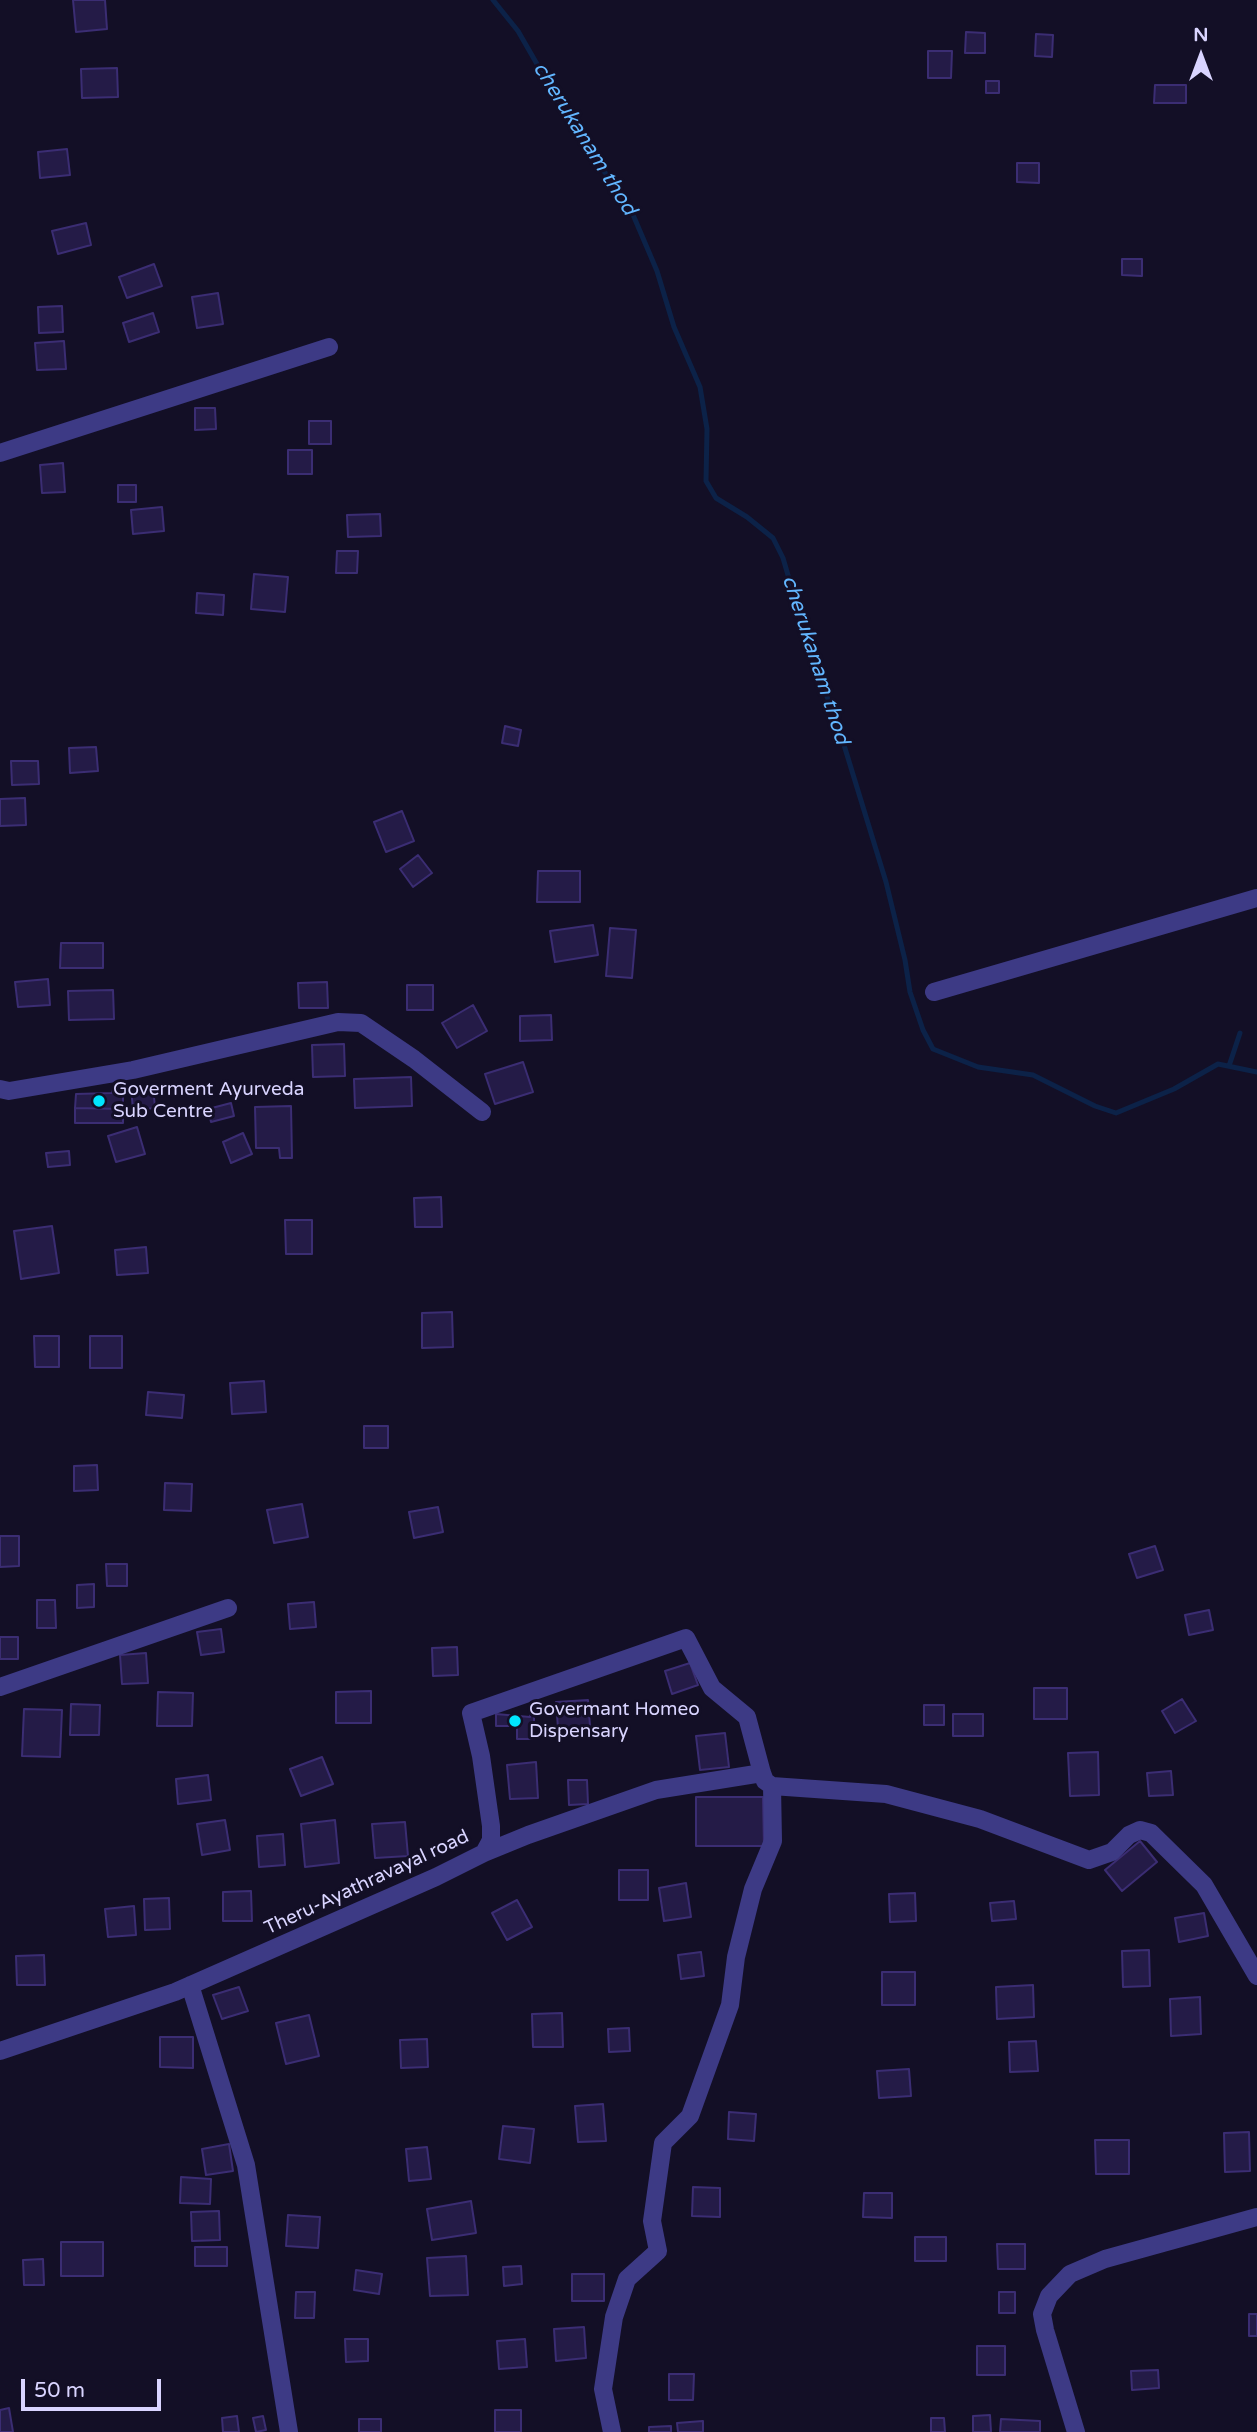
<!DOCTYPE html>
<style>
body{margin:0}
#map{position:relative;width:1257px;height:2432px;overflow:hidden;background:#130f26;font-family:"Varela Round",sans-serif}
canvas{display:block}
.north{position:absolute;left:1166px;top:21px;width:70px;height:70px;-webkit-text-stroke:5px #130f26;paint-order:stroke;rotate:0deg;font-size:19px;font-weight:700;line-height:28px;text-align:center;color:#d9d4ff}
.north::after{content:'';display:block;margin:auto;width:24px;height:32px;background:#d9d4ff;clip-path:polygon(50% 0,100% 100%,50% 72%,0 100%)}
.scale{position:absolute;left:21px;top:2379px;width:140px;height:32px;box-sizing:border-box;border:4px solid #d9d4ff;border-top:0;padding-left:9px;font-size:21px;line-height:24px;white-space:nowrap;color:#d9d4ff;-webkit-text-stroke:5px #130f26;paint-order:stroke}
</style>
<div id="map">
<canvas width="1257" height="2432"></canvas>
<div class="north">N</div>
<div class="scale">50 m</div>
</div>
<script>
const c = document.querySelector('canvas').getContext('2d');
c.lineJoin = 'round';
function stroke(path, color, width, dash) {
  c.strokeStyle = color;
  c.lineWidth = width;
  c.lineCap = dash ? 'butt' : 'round';
  c.setLineDash(dash || []);
  c.stroke(path);
}
function fill(path, color) {
  c.fillStyle = color;
  c.fill(path, 'evenodd');
}
function write(font, color, halo, rows, align = 'center') {
  c.font = font + ' "Varela Round",sans-serif';
  c.lineWidth = 6;
  c.setLineDash([]);
  c.textBaseline = 'middle';
  c.strokeStyle = halo;
  c.fillStyle = color;
  for (const [text, x, y, turn = 0] of rows) {
    c.save();
    c.translate(x, y);
    c.rotate((+turn || 0) * Math.PI / 180);
    c.textAlign = isNaN(turn) ? turn : align;
    if (halo) c.strokeText(text, 0, 0);
    c.fillText(text, 0, 0);
    c.restore();
  }
}
stroke(new Path2D(`
 M 493,0 L 518,31 L 587,151 L 607,175 L 631,210 L 657,271 L 674,327 L 700,387 L 707,429 L 706,481 L 716,498 L 747,517 L 773,538 L 783,558 L 806,637 L 844,745 L 886,882 L 905,960 L 910,992 L 923,1030 L 933,1049 L 978,1067 L 1033,1075 L 1095,1106 L 1116,1113 L 1174,1089 L 1218,1064 L 1257,1072
 M 1229,1066 L 1240,1033`), '#0c2248', 5);
const building = new Path2D(`
 M 73,0 L 105,0 L 107,29 L 76,32 Z
 M 966,32 L 985,33 L 985,53 L 965,53 Z
 M 1036,34 L 1053,35 L 1052,57 L 1035,56 Z
 M 928,51 L 952,51 L 951,78 L 928,78 Z
 M 117,68 L 118,97 L 82,98 L 81,69 Z
 M 986,81 L 999,81 L 999,93 L 986,93 Z
 M 1155,85 L 1186,85 L 1186,103 L 1154,103 Z
 M 67,149 L 70,175 L 40,178 L 38,152 Z
 M 1017,163 L 1039,163 L 1039,183 L 1017,182 Z
 M 86,223 L 91,245 L 58,254 L 52,231 Z
 M 1122,259 L 1142,259 L 1142,276 L 1122,275 Z
 M 154,264 L 162,286 L 127,298 L 119,277 Z
 M 218,293 L 223,324 L 197,328 L 192,297 Z
 M 62,306 L 63,332 L 39,333 L 38,307 Z
 M 153,313 L 159,332 L 129,342 L 123,323 Z
 M 64,341 L 66,369 L 37,370 L 35,343 Z
 M 195,408 L 215,408 L 216,429 L 195,430 Z
 M 309,421 L 331,421 L 331,444 L 309,444 Z
 M 288,450 L 312,450 L 312,474 L 288,474 Z
 M 63,463 L 65,492 L 42,493 L 40,465 Z
 M 118,485 L 136,485 L 136,502 L 118,502 Z
 M 162,507 L 164,531 L 133,534 L 131,510 Z
 M 380,514 L 381,536 L 348,537 L 347,515 Z
 M 337,551 L 358,551 L 357,573 L 336,573 Z
 M 254,574 L 288,577 L 285,612 L 251,609 Z
 M 197,593 L 224,595 L 223,615 L 196,613 Z
 M 505,726 L 521,730 L 518,746 L 502,743 Z
 M 96,747 L 98,771 L 70,773 L 69,748 Z
 M 11,761 L 38,761 L 39,784 L 12,785 Z
 M 25,798 L 26,825 L 0,826 L 0,799 Z
 M 402,811 L 414,841 L 386,852 L 374,822 Z
 M 418,855 L 432,873 L 413,887 L 400,869 Z
 M 538,871 L 580,871 L 580,902 L 537,902 Z
 M 593,925 L 598,955 L 555,962 L 550,931 Z
 M 610,928 L 636,930 L 632,978 L 606,976 Z
 M 61,943 L 103,943 L 103,968 L 60,968 Z
 M 48,979 L 50,1005 L 18,1007 L 15,982 Z
 M 327,982 L 328,1008 L 299,1008 L 298,983 Z
 M 407,985 L 433,985 L 433,1010 L 407,1010 Z
 M 113,990 L 114,1019 L 69,1020 L 68,991 Z
 M 473,1005 L 487,1031 L 457,1048 L 442,1023 Z
 M 551,1015 L 552,1040 L 520,1041 L 520,1016 Z
 M 344,1044 L 345,1076 L 313,1077 L 312,1045 Z
 M 523,1062 L 533,1092 L 495,1104 L 485,1074 Z
 M 411,1077 L 412,1106 L 355,1108 L 354,1079 Z
 M 113,1086 L 123,1086 L 123,1109 L 75,1108 L 76,1094 L 112,1093 Z
 M 153,1086 L 155,1108 L 133,1110 L 131,1087 Z
 M 231,1103 L 234,1116 L 211,1122 L 208,1109 Z
 M 291,1106 L 292,1158 L 280,1158 L 279,1148 L 256,1148 L 255,1107 Z
 M 75,1108 L 123,1109 L 123,1123 L 75,1123 Z
 M 137,1127 L 145,1154 L 116,1162 L 108,1136 Z
 M 243,1133 L 252,1154 L 231,1163 L 223,1142 Z
 M 69,1151 L 70,1165 L 48,1167 L 46,1153 Z
 M 441,1197 L 442,1227 L 415,1227 L 414,1198 Z
 M 285,1220 L 312,1220 L 312,1254 L 286,1254 Z
 M 52,1226 L 59,1273 L 21,1279 L 14,1231 Z
 M 146,1247 L 148,1273 L 117,1275 L 115,1250 Z
 M 452,1312 L 453,1347 L 422,1348 L 422,1313 Z
 M 34,1336 L 59,1336 L 59,1367 L 35,1367 Z
 M 90,1336 L 122,1336 L 122,1368 L 90,1368 Z
 M 264,1381 L 266,1412 L 232,1414 L 230,1383 Z
 M 148,1392 L 184,1395 L 182,1418 L 146,1415 Z
 M 364,1426 L 388,1426 L 388,1448 L 364,1448 Z
 M 97,1465 L 98,1490 L 74,1491 L 74,1466 Z
 M 165,1483 L 192,1484 L 191,1511 L 164,1510 Z
 M 302,1504 L 308,1537 L 274,1543 L 267,1510 Z
 M 438,1507 L 443,1532 L 414,1538 L 409,1512 Z
 M 0,1536 L 19,1536 L 19,1566 L 0,1567 Z
 M 1155,1546 L 1163,1570 L 1137,1578 L 1129,1554 Z
 M 106,1564 L 127,1564 L 127,1586 L 107,1586 Z
 M 94,1584 L 94,1607 L 77,1608 L 77,1585 Z
 M 37,1600 L 55,1600 L 56,1628 L 37,1628 Z
 M 314,1602 L 316,1627 L 290,1629 L 288,1604 Z
 M 1209,1610 L 1213,1630 L 1189,1635 L 1185,1615 Z
 M 221,1629 L 224,1652 L 201,1655 L 197,1632 Z
 M 0,1637 L 18,1637 L 18,1659 L 0,1659 Z
 M 457,1647 L 458,1675 L 433,1676 L 432,1648 Z
 M 146,1653 L 148,1683 L 122,1684 L 120,1655 Z
 M 690,1663 L 698,1685 L 672,1694 L 665,1671 Z
 M 1034,1688 L 1067,1688 L 1067,1719 L 1034,1719 Z
 M 371,1691 L 371,1723 L 336,1723 L 336,1692 Z
 M 158,1692 L 193,1693 L 192,1726 L 157,1726 Z
 M 1182,1699 L 1196,1721 L 1175,1733 L 1162,1711 Z
 M 588,1700 L 590,1726 L 558,1728 L 556,1702 Z
 M 71,1704 L 100,1705 L 99,1735 L 70,1735 Z
 M 924,1705 L 944,1705 L 944,1725 L 924,1725 Z
 M 24,1709 L 62,1710 L 60,1757 L 22,1756 Z
 M 530,1713 L 534,1713 L 534,1739 L 517,1739 L 517,1726 L 496,1726 L 496,1714 L 530,1717 Z
 M 953,1714 L 983,1714 L 983,1736 L 953,1736 Z
 M 725,1733 L 729,1767 L 700,1770 L 696,1736 Z
 M 1098,1752 L 1099,1795 L 1070,1796 L 1068,1753 Z
 M 322,1757 L 333,1784 L 301,1796 L 290,1769 Z
 M 536,1762 L 538,1798 L 510,1799 L 507,1765 Z
 M 1171,1771 L 1173,1795 L 1149,1796 L 1147,1773 Z
 M 208,1775 L 211,1800 L 178,1804 L 176,1779 Z
 M 568,1780 L 587,1780 L 588,1804 L 569,1805 Z
 M 696,1797 L 763,1797 L 764,1846 L 696,1846 Z
 M 225,1820 L 230,1850 L 202,1855 L 197,1824 Z
 M 335,1820 L 339,1863 L 305,1867 L 301,1824 Z
 M 405,1822 L 408,1856 L 375,1858 L 372,1824 Z
 M 283,1834 L 285,1865 L 259,1867 L 257,1836 Z
 M 1140,1841 L 1157,1862 L 1122,1891 L 1105,1870 Z
 M 619,1870 L 648,1870 L 648,1900 L 619,1900 Z
 M 686,1883 L 691,1917 L 664,1921 L 659,1888 Z
 M 251,1891 L 252,1921 L 223,1921 L 223,1892 Z
 M 915,1893 L 916,1921 L 890,1922 L 889,1894 Z
 M 169,1898 L 170,1929 L 145,1930 L 144,1899 Z
 M 517,1900 L 532,1927 L 507,1940 L 492,1913 Z
 M 1014,1901 L 1016,1919 L 992,1921 L 990,1903 Z
 M 134,1906 L 136,1935 L 108,1937 L 105,1909 Z
 M 1204,1913 L 1208,1936 L 1179,1942 L 1175,1918 Z
 M 1149,1950 L 1150,1986 L 1123,1987 L 1122,1951 Z
 M 701,1952 L 704,1976 L 681,1979 L 678,1955 Z
 M 44,1955 L 45,1985 L 17,1985 L 16,1956 Z
 M 882,1972 L 915,1972 L 915,2005 L 882,2005 Z
 M 1033,1985 L 1034,2017 L 997,2019 L 996,1987 Z
 M 239,1987 L 248,2011 L 222,2019 L 213,1995 Z
 M 1200,1997 L 1201,2034 L 1171,2036 L 1170,1999 Z
 M 562,2013 L 563,2047 L 533,2047 L 532,2014 Z
 M 309,2015 L 319,2056 L 286,2064 L 276,2023 Z
 M 629,2028 L 630,2051 L 609,2052 L 608,2029 Z
 M 160,2037 L 193,2037 L 193,2068 L 160,2067 Z
 M 427,2039 L 428,2067 L 401,2068 L 400,2040 Z
 M 1036,2041 L 1038,2071 L 1010,2072 L 1009,2042 Z
 M 909,2069 L 911,2096 L 879,2098 L 877,2071 Z
 M 603,2104 L 606,2141 L 578,2142 L 575,2106 Z
 M 729,2112 L 756,2114 L 754,2141 L 728,2139 Z
 M 503,2126 L 534,2129 L 530,2163 L 499,2159 Z
 M 1249,2132 L 1250,2171 L 1225,2172 L 1224,2133 Z
 M 1095,2140 L 1129,2140 L 1129,2174 L 1096,2174 Z
 M 229,2144 L 233,2171 L 206,2175 L 202,2149 Z
 M 427,2147 L 431,2179 L 409,2181 L 406,2149 Z
 M 181,2177 L 211,2179 L 210,2204 L 180,2203 Z
 M 693,2187 L 720,2188 L 720,2217 L 692,2216 Z
 M 864,2193 L 892,2193 L 892,2218 L 863,2217 Z
 M 471,2201 L 476,2233 L 432,2240 L 427,2209 Z
 M 219,2211 L 220,2240 L 192,2241 L 191,2212 Z
 M 288,2215 L 320,2217 L 318,2248 L 286,2246 Z
 M 915,2237 L 946,2237 L 946,2261 L 915,2261 Z
 M 61,2242 L 103,2242 L 103,2276 L 61,2276 Z
 M 997,2244 L 1025,2244 L 1025,2269 L 998,2269 Z
 M 195,2247 L 227,2247 L 227,2266 L 195,2266 Z
 M 466,2256 L 468,2295 L 430,2296 L 427,2258 Z
 M 43,2259 L 44,2285 L 24,2285 L 23,2260 Z
 M 521,2266 L 522,2284 L 504,2286 L 503,2267 Z
 M 356,2270 L 382,2274 L 379,2294 L 354,2290 Z
 M 572,2274 L 604,2274 L 604,2301 L 572,2301 Z
 M 296,2292 L 315,2292 L 314,2318 L 295,2318 Z
 M 999,2292 L 1015,2292 L 1015,2313 L 999,2313 Z
 M 1249,2314 L 1257,2314 L 1257,2336 L 1249,2336 Z
 M 584,2327 L 586,2358 L 556,2361 L 554,2329 Z
 M 345,2339 L 368,2339 L 368,2361 L 346,2362 Z
 M 525,2339 L 527,2367 L 499,2369 L 497,2341 Z
 M 977,2346 L 1005,2346 L 1005,2375 L 977,2375 Z
 M 1158,2370 L 1159,2388 L 1132,2390 L 1131,2371 Z
 M 669,2374 L 694,2374 L 693,2400 L 669,2400 Z
 M 9,2408 L 13,2432 L 0,2432 L 0,2410 Z
 M 495,2410 L 521,2410 L 521,2432 L 495,2432 Z
 M 990,2415 L 991,2432 L 973,2432 L 973,2416 Z
 M 237,2416 L 239,2432 L 223,2432 L 222,2418 Z
 M 263,2416 L 266,2430 L 256,2432 L 253,2418 Z
 M 931,2418 L 944,2418 L 945,2432 L 931,2432 Z
 M 359,2419 L 381,2419 L 381,2432 L 359,2432 Z
 M 1001,2419 L 1040,2421 L 1040,2432 L 1000,2432 Z
 M 703,2421 L 703,2432 L 678,2432 L 677,2423 Z
 M 671,2426 L 671,2432 L 649,2432 L 649,2427 Z`);
fill(building, '#241b47');
stroke(building, '#3b2d73', 2);
stroke(new Path2D(`
 M 0,453 L 329,347
 M 934,992 L 1257,898
 M 0,1089 L 9,1091 L 133,1070 L 338,1022 L 361,1023 L 414,1059 L 482,1112
 M 0,1687 L 228,1608
 M 484,1853 L 528,1835 L 656,1790 L 762,1773
 M 190,1985 L 246,2165 L 289,2432
 M 0,2051 L 175,1992 L 436,1877 L 484,1853 L 491,1840 L 491,1826 L 481,1756 L 471,1713 L 686,1638 L 712,1688 L 747,1717 L 762,1773 L 765,1781 L 772,1786 L 886,1794 L 980,1819 L 1089,1860 L 1112,1852 L 1129,1835 L 1140,1830 L 1151,1833 L 1204,1885 L 1257,1976
 M 612,2432 L 603,2389 L 614,2317 L 627,2279 L 658,2251 L 652,2221 L 663,2143 L 690,2116 L 730,2005 L 736,1957 L 753,1889 L 773,1841 L 772,1786
 M 1076,2432 L 1045,2330 L 1042,2314 L 1049,2296 L 1070,2274 L 1105,2259 L 1257,2217`), '#3d3a85', 18);
for (const [x, y, r, color] of [
 [99,1101,7,"#00e5ff"],
 [515,1721,7,"#00e5ff"]
]) {
  const dot = new Path2D();
  dot.arc(x, y, r, 0, 2 * Math.PI);
  c.fillStyle = color;
  c.fill(dot);
  stroke(dot, '#130f26', 2.5);
}
write('19px', '#d9d4ff', '#130f26', [
 ["Goverment Ayurveda",113,1090],
 ["Sub Centre",113,1112],
 ["Govermant Homeo",529,1710],
 ["Dispensary",529,1732]
], 'left');
write('19px', '#d9d4ff', '#130f26', [
 ["Theru-Ayathravayal road",367,1883,-25]
]);
write('italic 21px', '#62b6ff', '#130f26', [
 ["cherukanam thod",584,139,58],
 ["cherukanam thod",815,660,72]
]);
</script>
